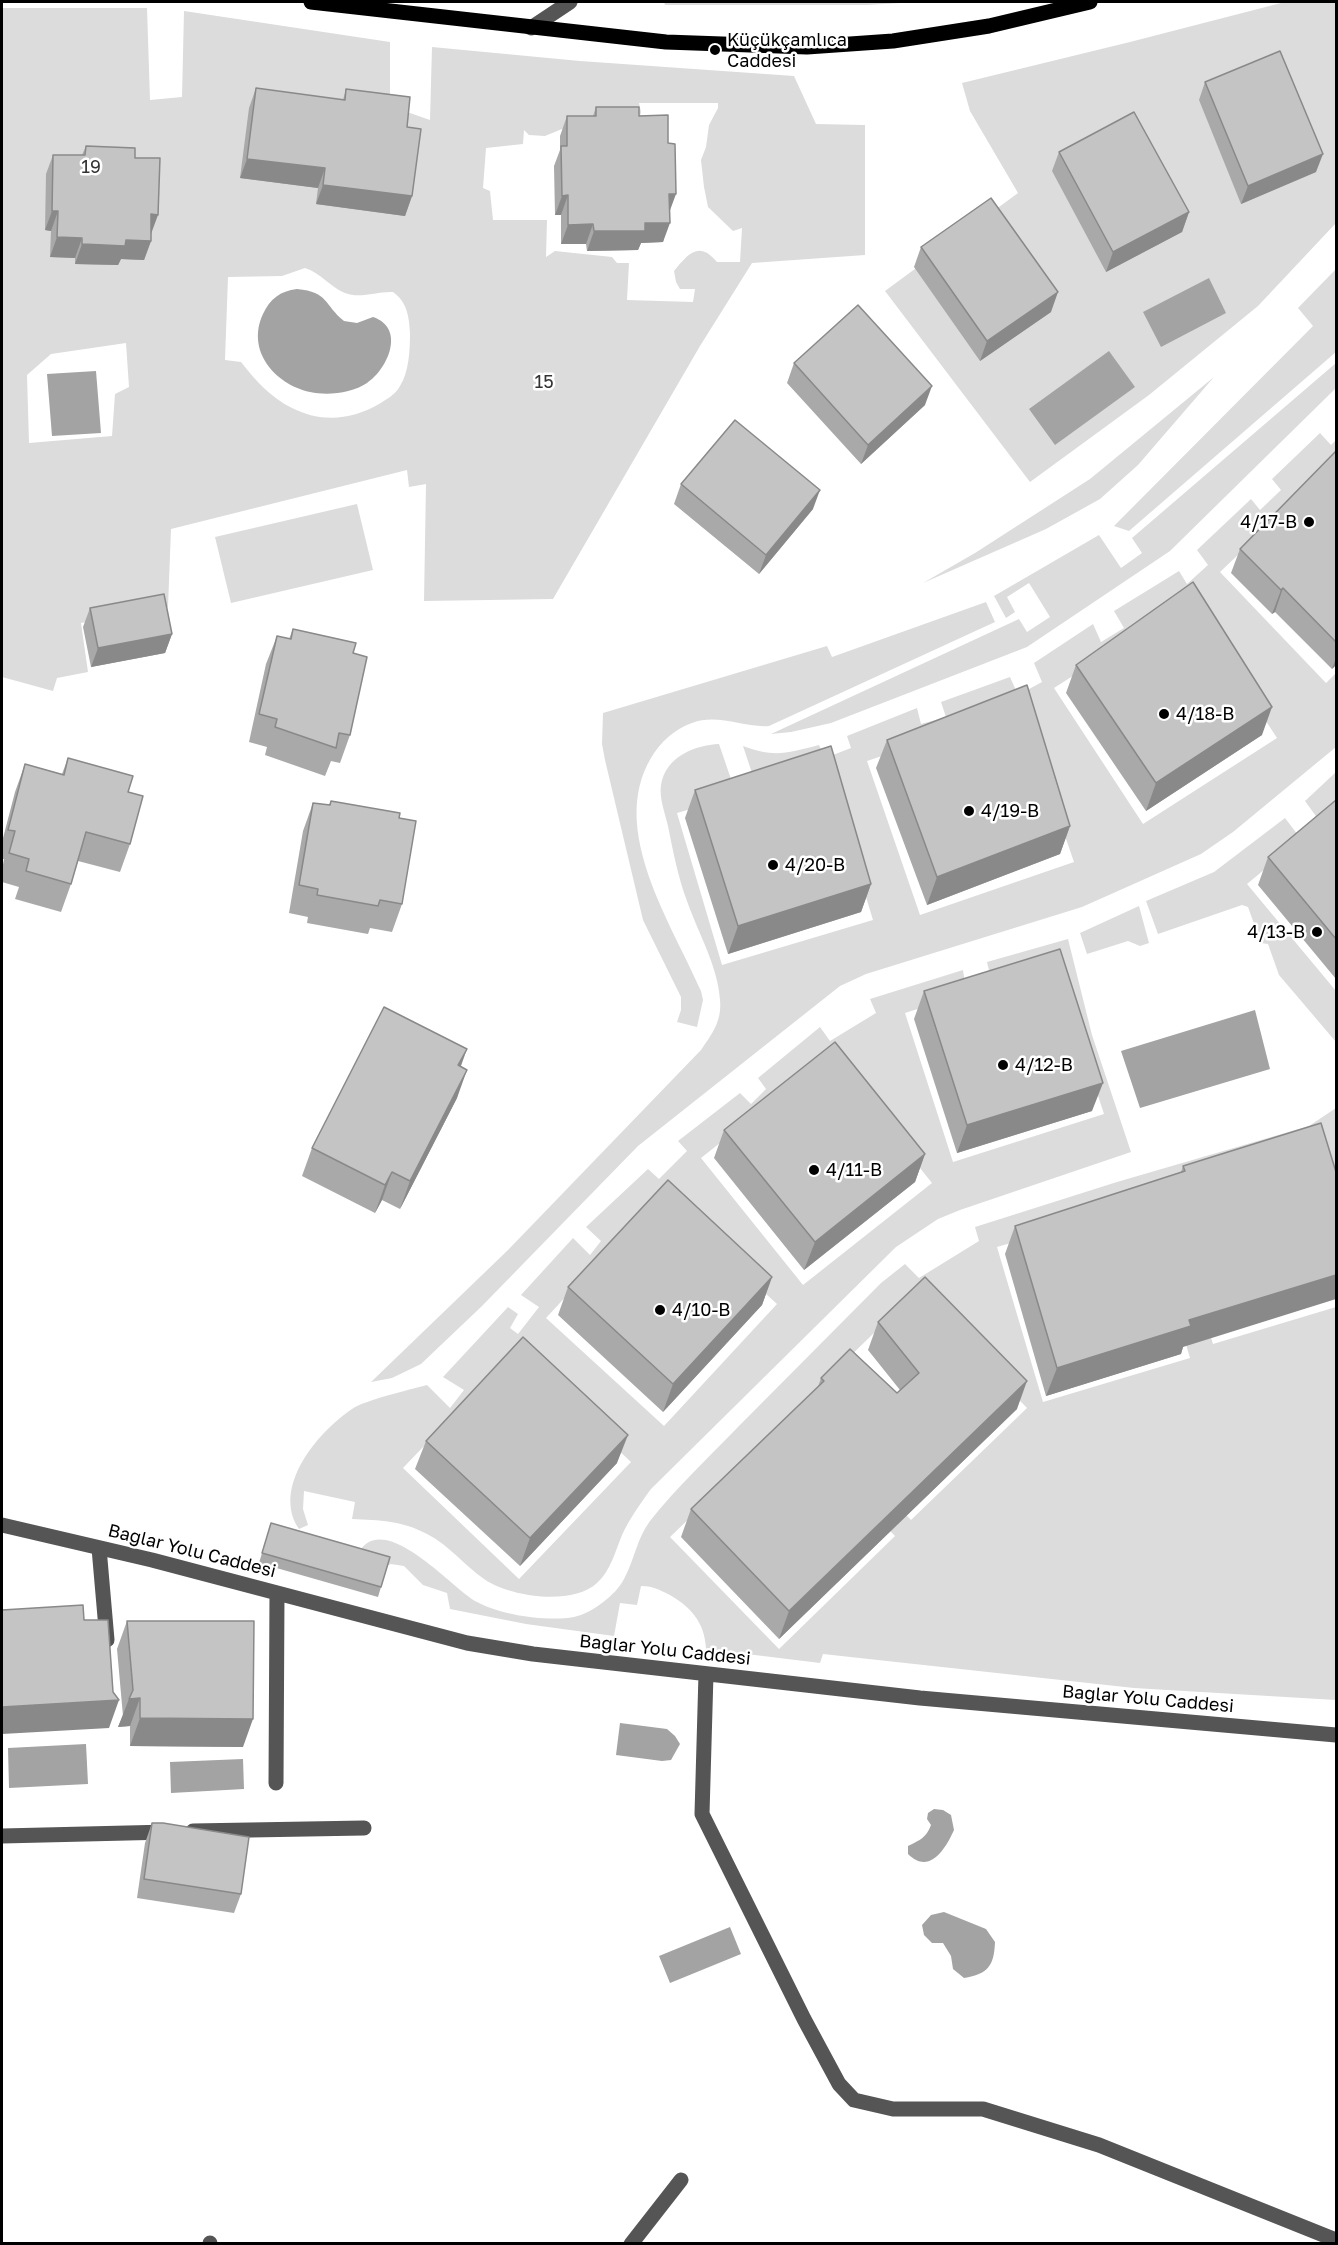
<!DOCTYPE html>
<meta charset="utf-8">
<style>
body{margin:0}
#map{position:relative;width:1338px;height:2245px;overflow:hidden;background:#fff;font-family:"Golos Text",sans-serif}
canvas{display:block}
.frame{position:absolute;inset:0;border:3px solid #000;pointer-events:none}
</style>
<div id="map">
<canvas width="1338" height="2245"></canvas>
<div class="frame"></div>
</div>
<script>
const c = document.querySelector('canvas').getContext('2d');
c.lineJoin = 'round';
function fill(path, color) {
  c.fillStyle = color;
  c.fill(path, 'evenodd');
}
function stroke(path, color, width, dash) {
  c.strokeStyle = color;
  c.lineWidth = width;
  c.lineCap = dash ? 'butt' : 'round';
  c.setLineDash(dash || []);
  c.stroke(path);
}
function write(font, color, halo, rows, align = 'center') {
  c.font = font + ' "Golos Text",sans-serif';
  c.lineWidth = 5;
  c.setLineDash([]);
  c.textBaseline = 'middle';
  c.strokeStyle = halo;
  c.fillStyle = color;
  for (const [text, x, y, turn = 0] of rows) {
    c.save();
    c.translate(x, y);
    c.rotate((+turn || 0) * Math.PI / 180);
    c.textAlign = isNaN(turn) ? turn : align;
    if (halo) c.strokeText(text, 0, 0);
    c.fillText(text, 0, 0);
    c.restore();
  }
}
fill(new Path2D(`
 M 664,2 L 918,2 L 867,5 L 665,5 Z
 M 1285,2 L 1336,2 L 1336,223 L 1258,306 L 1149,395 L 1030,482 L 885,291 L 1018,193 L 970,111 L 962,83 L 1130,42 Z
 M 2,8 L 147,8 L 150,100 L 182,97 L 184,11 L 390,42 L 390,106 L 430,120 L 432,47 L 580,61 L 794,76 L 816,124 L 865,125 L 865,255 L 752,263 L 700,346 L 553,599 L 424,601 L 426,484 L 409,487 L 407,470 L 171,529 L 168,607 L 81,623 L 88,672 L 57,678 L 53,691 L 2,677 ZM 639,103 L 718,103 L 718,108 L 709,125 L 706,147 L 701,160 L 704,187 L 708,207 L 733,231 L 742,228 L 740,262 L 717,262 C 699,240 688,254 674,271 L 676,282 L 680,289 L 695,289 L 693,302 L 627,300 L 629,263 L 617,263 L 612,257 L 555,251 L 546,257 L 547,220 L 493,220 L 490,191 L 483,188 L 486,148 L 523,144 L 524,130 L 529,135 L 545,136 L 562,129 L 640,117 L 641,112 ZM 305,268 C 321,273 330,287 345,293 C 360,299 378,291 393,292 C 407,302 409,316 410,333 C 410,350 409,372 400,386 C 395,395 387,399 379,404 C 351,420 322,423 292,408 C 270,397 256,381 241,362 L 225,360 L 228,277 L 282,276 ZM 126,343 L 129,387 L 115,394 L 112,436 L 29,443 L 27,375 L 51,354 Z
 M 1336,269 L 1336,352 L 1129,531 L 1114,526 L 1313,326 L 1298,308 Z
 M 1336,363 L 1336,388 L 1170,551 L 1027,647 L 831,723 L 791,732 L 771,734 L 1019,619 L 1027,632 L 1050,617 L 1029,583 L 1007,597 L 1015,612 L 1006,618 L 994,596 L 1099,535 L 1121,568 L 1142,553 L 1132,538 Z
 M 1214,377 L 1138,465 L 1100,499 L 1046,529 L 923,583 L 975,553 L 1090,479 Z
 M 1320,433 L 1331,445 L 1336,440 L 1336,461 L 1220,572 L 1326,683 L 1336,673 L 1336,747 L 1233,832 L 1201,854 L 1082,907 L 866,974 L 840,986 L 638,1146 L 482,1306 L 421,1364 L 392,1378 L 371,1382 L 508,1250 L 701,1050 C 712,1034 722,1021 720,1000 C 718,966 698,933 687,901 C 678,877 673,851 668,826 C 665,813 659,798 661,785 C 665,757 695,745 719,744 L 733,785 L 754,779 L 743,746 C 775,758 787,753 819,745 L 825,758 L 851,748 L 847,736 L 917,708 L 921,724 L 946,717 L 941,702 L 1010,677 L 1018,695 L 1042,682 L 1034,663 L 1093,624 L 1101,642 L 1124,628 L 1114,611 L 1179,571 L 1187,584 L 1208,565 L 1197,550 L 1251,499 L 1260,510 L 1281,490 L 1272,479 ZM 1188,602 L 1277,738 L 1143,824 L 1054,688 ZM 1021,709 L 1074,862 L 920,915 L 867,761 ZM 827,769 L 873,920 L 722,965 L 677,813 Z
 M 357,504 L 373,570 L 231,603 L 215,537 Z
 M 986,602 L 995,622 L 769,726 C 743,728 718,713 692,723 C 675,729 660,742 651,758 C 608,830 672,924 701,991 L 703,1000 L 697,1027 L 677,1022 L 681,1010 L 681,997 L 643,920 L 605,760 L 602,744 L 603,713 L 827,646 L 832,657 Z
 M 1336,772 L 1336,810 L 1247,884 L 1336,991 L 1336,1042 L 1279,975 L 1268,944 L 1261,943 L 1248,907 L 1242,905 L 1158,934 L 1146,901 L 1214,872 L 1285,818 L 1298,835 L 1318,819 L 1305,801 Z
 M 1139,906 L 1149,943 L 1140,946 L 1128,941 L 1087,954 L 1080,933 Z
 M 1068,939 L 1092,1035 L 1131,1152 L 960,1210 L 938,1219 L 896,1247 L 651,1489 C 640,1504 630,1518 622,1535 C 615,1552 611,1570 597,1583 C 572,1606 510,1597 484,1579 C 465,1566 449,1545 427,1534 C 403,1521 379,1520 352,1519 L 355,1502 L 304,1491 L 303,1509 L 308,1525 L 299,1529 C 271,1487 318,1432 352,1409 C 365,1400 409,1390 427,1385 L 450,1408 L 464,1390 L 443,1377 L 508,1307 L 518,1314 L 510,1328 L 518,1334 L 539,1307 L 521,1295 L 573,1238 L 590,1255 L 601,1241 L 586,1227 L 648,1169 L 659,1179 L 687,1151 L 678,1141 L 740,1093 L 751,1104 L 766,1089 L 758,1078 L 820,1027 L 830,1041 L 876,1013 L 870,999 L 963,970 L 966,990 L 992,983 L 987,962 ZM 1055,965 L 1104,1114 L 953,1162 L 905,1013 ZM 830,1056 L 932,1183 L 803,1285 L 701,1158 ZM 659,1196 L 777,1304 L 664,1426 L 546,1318 ZM 514,1352 L 631,1462 L 519,1579 L 403,1468 Z
 M 1336,1108 L 1336,1206 L 1165,1189 L 1213,1344 L 1336,1307 L 1336,1700 L 1134,1688 L 823,1654 L 820,1663 L 706,1649 C 705,1622 690,1606 668,1594 C 658,1589 652,1586 641,1586 L 637,1605 L 620,1603 L 614,1636 L 526,1624 L 450,1609 L 447,1593 L 423,1585 L 404,1566 L 391,1564 L 386,1566 L 356,1558 C 379,1502 452,1589 477,1602 C 500,1615 548,1622 574,1617 C 592,1613 616,1595 624,1579 C 634,1561 637,1538 650,1521 C 676,1488 708,1458 737,1428 C 785,1380 833,1331 881,1283 L 905,1264 L 919,1278 L 979,1241 L 975,1227 L 1117,1182 L 1309,1126 ZM 1144,1204 L 1190,1358 L 1043,1402 L 997,1247 ZM 915,1293 L 1027,1408 L 911,1520 L 799,1406 ZM 786,1425 L 895,1536 L 779,1649 L 670,1537 Z`), '#dcdcdc');
fill(new Path2D(`
 M 1209,278 L 1226,313 L 1161,347 L 1143,312 Z
 M 297,289 C 329,292 324,305 344,321 L 357,323 L 373,317 C 406,328 388,369 367,383 C 352,393 328,396 310,392 C 274,384 246,350 263,314 C 270,299 280,291 297,289 Z
 M 1109,351 L 1135,387 L 1055,445 L 1029,409 Z
 M 96,371 L 101,433 L 52,436 L 47,374 Z
 M 1255,1010 L 1270,1069 L 1140,1108 L 1121,1051 Z
 M 620,1723 L 667,1729 L 675,1736 L 680,1744 L 671,1760 L 662,1761 L 616,1755 Z
 M 86,1744 L 88,1784 L 9,1788 L 8,1748 Z
 M 243,1759 L 244,1789 L 171,1793 L 170,1762 Z
 M 934,1809 L 943,1810 L 951,1815 L 954,1830 C 945,1850 929,1875 908,1854 L 908,1846 C 920,1840 926,1838 931,1825 L 927,1819 L 928,1813 Z
 M 944,1912 L 986,1929 L 995,1942 C 994,1966 988,1974 964,1978 L 953,1969 L 951,1956 L 943,1943 L 932,1943 L 924,1935 L 922,1925 L 931,1915 Z
 M 730,1927 L 741,1954 L 670,1983 L 659,1956 Z`), '#a3a3a3');
stroke(new Path2D(`
 M 531,28 L 570,2
 M 2,1525 L 152,1560 L 467,1643 L 533,1654 L 920,1698 L 1336,1735
 M 99,1548 L 107,1640
 M 706,1674 L 702,1814 L 804,2019 L 839,2084 L 854,2100 L 893,2109 L 983,2109 L 1099,2145 L 1336,2240
 M 276,1783 L 277,1593
 M 193,1831 L 364,1828
 M 2,1836 L 169,1832
 M 210,2244 L 210,2243
 M 631,2244 L 681,2180`), '#555', 15);
stroke(new Path2D(`
 M 311,2 L 666,42 L 807,47 L 893,41 L 989,26 L 1090,2`), '#000', 15);
fill(new Path2D(`
 M 1205,82 L 1316,172 L 1241,204 L 1199,100 Z
 M 256,88 L 343,100 L 346,89 L 407,127 L 412,196 L 405,216 L 316,204 L 318,188 L 240,178 L 249,108 Z
 M 596,107 L 639,116 L 670,213 L 663,242 L 641,243 L 638,250 L 587,251 L 586,244 L 561,244 L 561,215 L 555,215 L 554,166 L 560,150 L 560,136 L 567,116 L 593,116 Z
 M 86,146 L 135,158 L 151,234 L 151,241 L 144,260 L 121,259 L 118,265 L 75,264 L 75,258 L 50,257 L 51,231 L 45,230 L 46,174 L 53,155 L 82,155 Z
 M 1059,152 L 1189,212 L 1182,232 L 1106,272 L 1052,171 Z
 M 921,247 L 1051,312 L 980,361 L 914,267 Z
 M 794,363 L 925,405 L 861,464 L 787,383 Z
 M 1336,451 L 1336,665 L 1332,669 L 1275,612 L 1272,614 L 1231,573 L 1240,549 Z
 M 681,484 L 813,509 L 759,574 L 674,504 Z
 M 90,608 L 172,634 L 165,653 L 91,667 L 83,627 Z
 M 293,629 L 353,653 L 350,735 L 340,763 L 331,761 L 325,776 L 265,755 L 267,747 L 249,742 L 266,664 L 277,636 L 289,639 Z
 M 1076,665 L 1262,735 L 1146,811 L 1066,693 Z
 M 887,740 L 1070,826 L 1060,854 L 927,905 L 876,768 Z
 M 68,758 L 128,792 L 130,844 L 120,872 L 78,861 L 71,884 L 61,912 L 15,899 L 19,887 L 2,882 L 2,870 L 4,859 L 2,859 L 2,842 L 15,792 L 25,764 L 62,774 Z
 M 695,790 L 871,884 L 861,912 L 728,954 L 685,818 Z
 M 1336,800 L 1336,979 L 1258,885 L 1268,857 Z
 M 331,801 L 399,818 L 402,904 L 392,932 L 370,928 L 368,934 L 307,923 L 308,917 L 289,913 L 303,831 L 313,803 L 329,805 Z
 M 924,991 L 1092,1111 L 957,1153 L 914,1019 Z
 M 461,1066 L 457,1098 L 400,1209 L 382,1200 L 375,1213 L 302,1176 L 312,1148 Z
 M 1321,1123 L 1183,1347 L 1181,1354 L 1046,1396 L 1005,1254 L 1015,1226 L 1181,1172 L 1183,1166 Z
 M 724,1130 L 925,1154 L 915,1182 L 804,1270 L 714,1158 Z
 M 772,1277 L 762,1305 L 663,1412 L 558,1315 L 568,1287 Z
 M 878,1322 L 1017,1409 L 779,1639 L 681,1537 L 691,1509 L 818,1387 L 821,1378 L 897,1393 L 900,1390 L 868,1350 Z
 M 426,1441 L 617,1463 L 520,1566 L 415,1469 Z
 M 271,1523 L 381,1587 L 378,1597 L 259,1563 Z
 M 127,1621 L 243,1747 L 130,1746 L 130,1726 L 118,1727 L 123,1716 L 117,1649 Z
 M 152,1823 L 241,1894 L 234,1913 L 137,1898 L 145,1843 Z`), '#a9a9a9');
fill(new Path2D(`
 M 1323,154 L 1316,172 L 1241,204 L 1248,186 Z
 M 247,159 L 325,168 L 318,188 L 240,178 Z
 M 323,185 L 412,196 L 405,216 L 316,204 Z
 M 669,194 L 676,194 L 669,213 Z
 M 568,195 L 561,215 L 555,215 L 562,196 Z
 M 52,211 L 58,211 L 51,231 L 45,230 Z
 M 1189,212 L 1182,232 L 1106,272 L 1113,252 Z
 M 151,214 L 158,215 L 151,234 L 144,234 Z
 M 645,223 L 670,223 L 663,242 L 641,243 L 638,250 L 587,251 L 594,231 Z
 M 593,224 L 586,244 L 561,244 L 568,225 Z
 M 57,237 L 82,238 L 75,258 L 50,257 Z
 M 126,240 L 151,241 L 144,260 L 121,259 L 118,265 L 75,264 L 82,244 Z
 M 1058,292 L 1051,312 L 980,361 L 987,341 Z
 M 932,386 L 925,405 L 861,464 L 868,445 Z
 M 820,490 L 813,509 L 759,574 L 766,555 Z
 M 1283,588 L 1275,612 L 1272,614 L 1281,590 Z
 M 172,634 L 165,653 L 91,667 L 98,648 Z
 M 1336,658 L 1336,665 L 1332,669 Z
 M 1272,707 L 1262,735 L 1146,811 L 1156,783 Z
 M 1070,826 L 1060,854 L 927,905 L 937,877 Z
 M 871,884 L 861,912 L 728,954 L 738,926 Z
 M 467,1049 L 457,1077 L 458,1065 Z
 M 467,1070 L 457,1098 L 400,1209 L 410,1181 Z
 M 1103,1083 L 1092,1111 L 957,1153 L 967,1125 Z
 M 925,1154 L 915,1182 L 804,1270 L 815,1242 Z
 M 392,1172 L 382,1200 L 375,1213 L 385,1185 Z
 M 1336,1275 L 1336,1299 L 1183,1347 L 1181,1354 L 1046,1396 L 1057,1368 L 1189,1320 Z
 M 772,1277 L 762,1305 L 663,1412 L 673,1384 Z
 M 1027,1381 L 1017,1409 L 779,1639 L 789,1611 Z
 M 628,1435 L 617,1463 L 520,1566 L 530,1538 Z
 M 140,1698 L 130,1726 L 118,1727 L 129,1699 Z
 M 119,1700 L 109,1728 L 2,1734 L 2,1707 Z
 M 140,1718 L 253,1719 L 243,1747 L 130,1746 Z`), '#898989');
const building = new Path2D(`
 M 1280,51 L 1323,154 L 1248,186 L 1205,82 Z
 M 256,88 L 345,100 L 346,89 L 410,97 L 407,127 L 421,129 L 412,196 L 323,185 L 325,168 L 247,159 Z
 M 596,107 L 639,107 L 639,116 L 668,115 L 668,143 L 675,144 L 676,194 L 669,194 L 670,223 L 645,223 L 645,231 L 594,231 L 593,224 L 568,225 L 568,195 L 562,196 L 561,146 L 567,146 L 567,116 L 596,116 Z
 M 1134,112 L 1189,212 L 1113,252 L 1059,152 Z
 M 86,146 L 135,148 L 135,158 L 160,158 L 158,215 L 151,214 L 151,241 L 126,240 L 125,246 L 82,244 L 82,238 L 57,237 L 58,211 L 52,211 L 53,155 L 85,155 Z
 M 991,198 L 1058,292 L 987,341 L 921,247 Z
 M 858,305 L 932,386 L 868,445 L 794,363 Z
 M 735,420 L 820,490 L 766,555 L 681,484 Z
 M 1336,451 L 1336,642 L 1283,588 L 1281,590 L 1240,549 Z
 M 1193,582 L 1272,707 L 1156,783 L 1076,665 Z
 M 164,594 L 172,634 L 98,648 L 90,608 Z
 M 293,629 L 356,643 L 353,653 L 367,657 L 350,735 L 339,733 L 336,748 L 275,727 L 277,719 L 259,714 L 277,636 L 291,639 Z
 M 1027,685 L 1070,826 L 937,877 L 887,740 Z
 M 831,746 L 871,884 L 738,926 L 695,790 Z
 M 68,758 L 133,776 L 128,792 L 143,796 L 130,844 L 86,832 L 71,884 L 26,871 L 29,859 L 9,853 L 15,831 L 8,830 L 25,764 L 64,775 Z
 M 1336,800 L 1336,939 L 1268,857 Z
 M 331,801 L 400,813 L 399,818 L 416,821 L 402,904 L 380,900 L 378,906 L 317,895 L 318,889 L 299,885 L 313,803 L 330,805 Z
 M 1060,949 L 1103,1083 L 967,1125 L 924,991 Z
 M 384,1007 L 467,1049 L 458,1065 L 467,1070 L 410,1181 L 392,1172 L 385,1185 L 312,1148 Z
 M 835,1042 L 925,1154 L 815,1242 L 724,1130 Z
 M 1321,1123 L 1336,1172 L 1336,1275 L 1189,1320 L 1191,1326 L 1057,1368 L 1015,1226 L 1185,1171 L 1183,1166 Z
 M 668,1180 L 772,1277 L 673,1384 L 568,1287 Z
 M 925,1277 L 1027,1381 L 789,1611 L 691,1509 L 824,1381 L 821,1378 L 850,1349 L 897,1393 L 919,1373 L 878,1322 Z
 M 523,1337 L 628,1435 L 530,1538 L 426,1441 Z
 M 271,1523 L 390,1557 L 381,1587 L 262,1553 Z
 M 83,1605 L 84,1620 L 108,1620 L 113,1692 L 119,1700 L 2,1707 L 2,1610 Z
 M 127,1621 L 254,1621 L 253,1719 L 140,1718 L 140,1698 L 129,1699 L 133,1690 Z
 M 152,1823 L 163,1823 L 249,1837 L 241,1894 L 144,1879 Z`);
fill(building, '#c4c4c4');
stroke(building, '#898989', 1.5);
for (const [x, y, r, color] of [
 [715,50,6,"#000"],
 [1309,522,6,"#000"],
 [1164,714,6,"#000"],
 [969,811,6,"#000"],
 [773,865,6,"#000"],
 [1317,932,6,"#000"],
 [1003,1065,6,"#000"],
 [814,1170,6,"#000"],
 [660,1310,6,"#000"]
]) {
  const dot = new Path2D();
  dot.arc(x, y, r, 0, 2 * Math.PI);
  c.fillStyle = color;
  c.fill(dot);
  stroke(dot, '#fff', 2);
}
write('18px', '#000', '#fff', [
 ["Küçükçamlıca",727,40],
 ["Caddesi",727,61],
 ["4/17-B",1297,522,"right"],
 ["4/18-B",1176,714],
 ["4/19-B",981,811],
 ["4/20-B",785,865],
 ["4/13-B",1305,932,"right"],
 ["4/12-B",1015,1065],
 ["4/11-B",826,1170],
 ["4/10-B",672,1310]
], 'left');
write('18px', '#333', '#fff', [
 ["19",91,167],
 ["15",544,382]
]);
write('18px', '#000', '#fff', [
 ["Bağlar Yolu Caddesi",192,1551,14],
 ["Bağlar Yolu Caddesi",665,1650,6],
 ["Bağlar Yolu Caddesi",1148,1699,5]
]);
</script>
